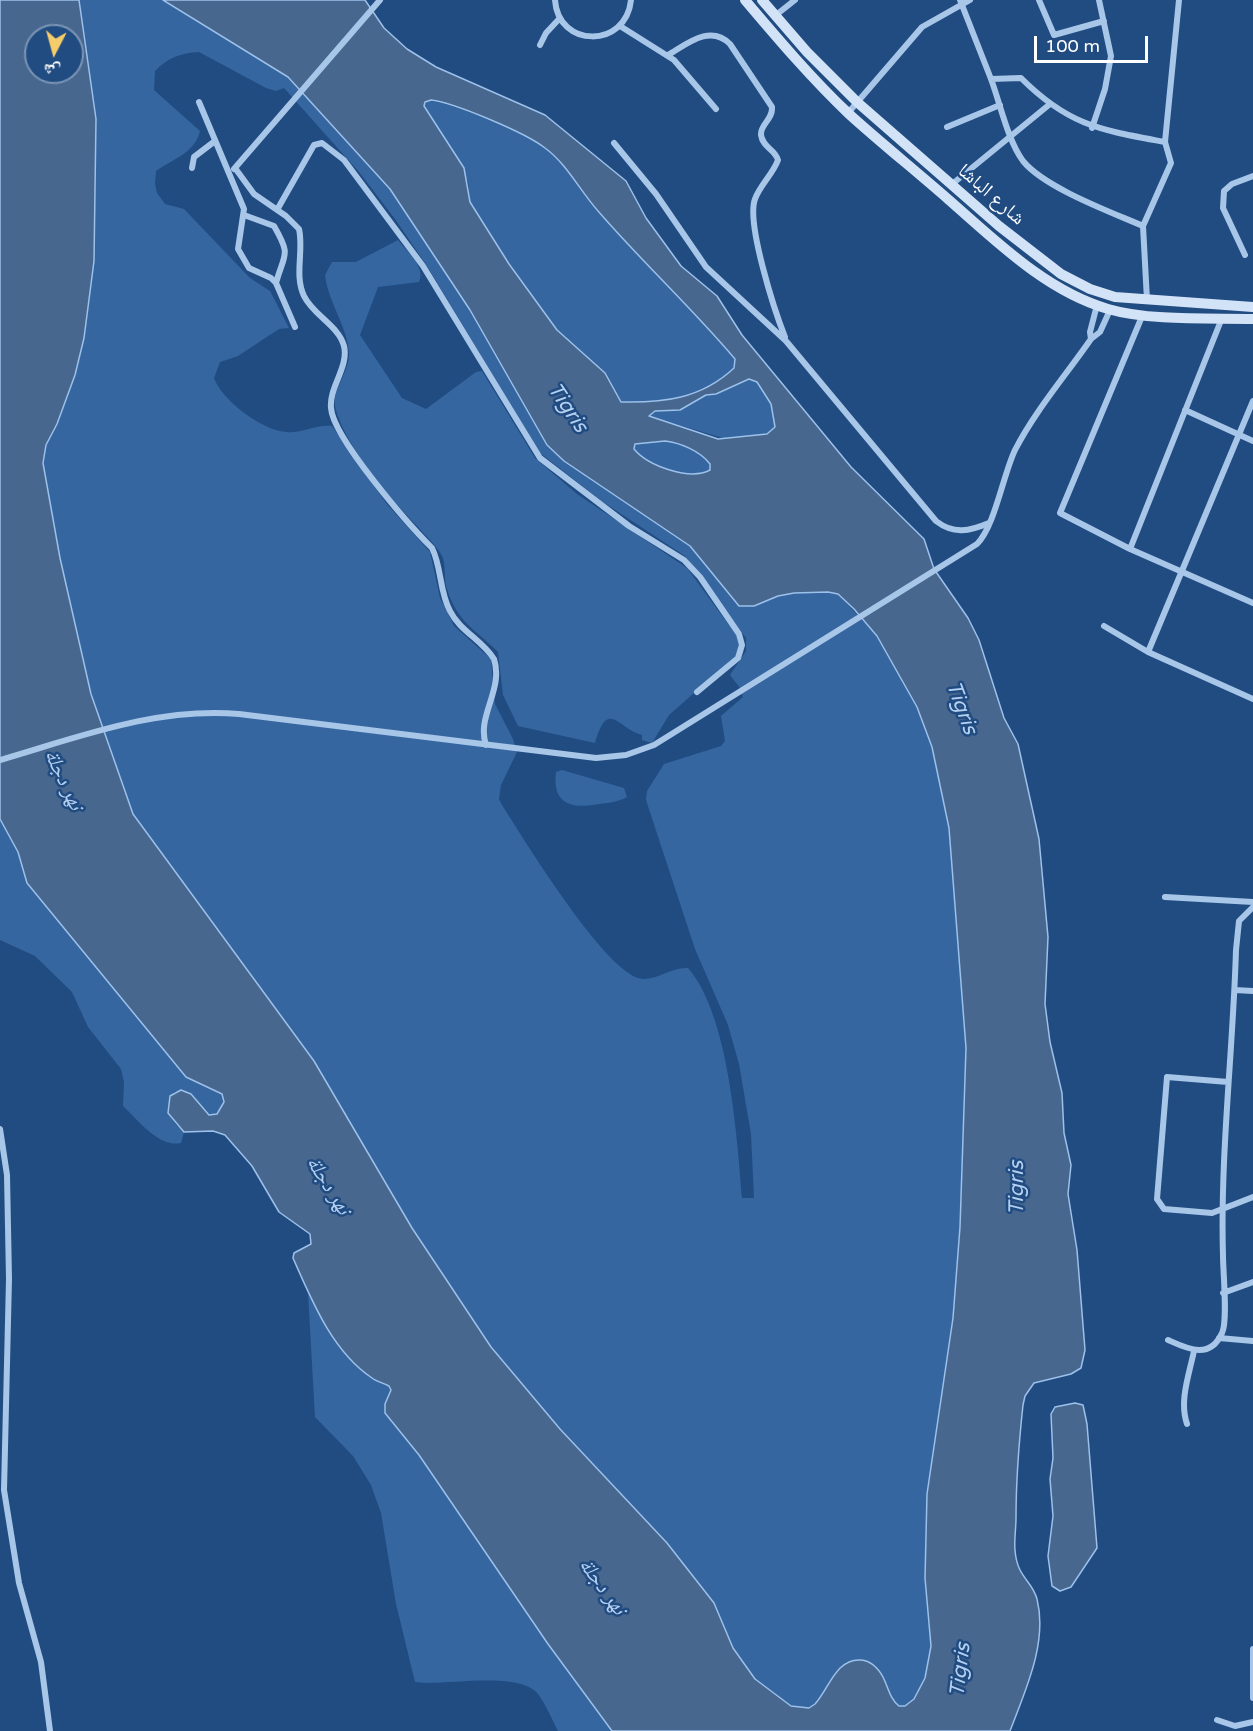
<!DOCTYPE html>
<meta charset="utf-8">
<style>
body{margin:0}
#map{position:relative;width:1253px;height:1731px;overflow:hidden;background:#214c82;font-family:"Varela Round","Noto Naskh Arabic",sans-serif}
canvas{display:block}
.north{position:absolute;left:24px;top:24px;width:60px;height:60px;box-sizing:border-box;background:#214c82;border:2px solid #7a94b4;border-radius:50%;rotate:186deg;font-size:16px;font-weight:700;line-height:24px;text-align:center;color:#fff}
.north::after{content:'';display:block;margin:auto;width:21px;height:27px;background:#f5cc6a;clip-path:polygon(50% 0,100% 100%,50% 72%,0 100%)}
.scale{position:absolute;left:1034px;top:36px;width:114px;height:27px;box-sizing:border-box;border:3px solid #fff;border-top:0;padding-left:8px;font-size:18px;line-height:21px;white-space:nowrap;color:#fff;-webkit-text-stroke:4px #214c82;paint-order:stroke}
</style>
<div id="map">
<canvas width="1253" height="1731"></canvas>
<div class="north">ش</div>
<div class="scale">100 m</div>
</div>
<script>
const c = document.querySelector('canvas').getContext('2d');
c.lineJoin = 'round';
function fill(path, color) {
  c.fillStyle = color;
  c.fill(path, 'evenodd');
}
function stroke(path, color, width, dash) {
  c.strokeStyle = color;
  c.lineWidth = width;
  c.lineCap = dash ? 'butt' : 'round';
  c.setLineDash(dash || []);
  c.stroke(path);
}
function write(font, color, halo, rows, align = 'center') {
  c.font = font + ' "Varela Round","Noto Naskh Arabic",sans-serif';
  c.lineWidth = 5;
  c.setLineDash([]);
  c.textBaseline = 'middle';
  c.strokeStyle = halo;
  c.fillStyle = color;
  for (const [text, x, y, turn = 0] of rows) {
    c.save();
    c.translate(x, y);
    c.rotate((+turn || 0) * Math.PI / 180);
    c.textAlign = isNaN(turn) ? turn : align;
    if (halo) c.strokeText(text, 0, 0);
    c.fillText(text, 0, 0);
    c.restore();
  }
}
fill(new Path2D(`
 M 79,0 L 163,0 L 288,77 L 390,189 L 470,310 L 547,446 L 564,461 L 690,546 L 735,602 L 754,606 L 778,596 L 794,593 L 828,592 L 838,594 L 877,636 L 917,707 L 932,747 L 949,828 L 966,1049 L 960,1227 L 953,1318 L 927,1494 L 925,1578 L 931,1646 L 925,1678 L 914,1699 L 905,1706 L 899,1706 L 893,1700 L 878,1669 L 847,1662 L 820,1699 L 809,1708 L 791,1706 L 755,1679 L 733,1648 L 713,1603 L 667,1543 L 560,1429 L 491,1347 L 412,1228 L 314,1061 L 133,814 L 91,694 L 60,558 L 43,463 L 46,445 L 57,424 L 75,375 L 84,338 L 94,261 L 96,119 ZM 199,52 L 266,88 L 276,91 L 284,88 L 359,172 L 395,219 L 427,266 L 540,453 L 603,502 L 685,556 L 746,638 L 746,651 L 730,675 L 740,688 L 743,697 L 721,716 L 725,741 L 721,746 L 664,764 L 647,791 L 646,800 L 695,949 L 728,1025 L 739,1064 L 751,1134 L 754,1198 L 742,1198 C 737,1136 729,1015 688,968 C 672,967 659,979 644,979 C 609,980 522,836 502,805 L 499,799 L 501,785 L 517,752 L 513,739 L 495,704 L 491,659 L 454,626 L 440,598 L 430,552 L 386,503 L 332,426 C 316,424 301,434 286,432 C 261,430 222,400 214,378 L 220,362 L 238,356 L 279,329 L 289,328 L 270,291 L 250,278 L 184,209 L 165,204 L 157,193 L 155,184 L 156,171 C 173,159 195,153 200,131 L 154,90 L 155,71 C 167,58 181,53 199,52 Z
 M 427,101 C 445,99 530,136 546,148 C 567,165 580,192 598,212 C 642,262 692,308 735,359 L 734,368 C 702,399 663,403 621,402 L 605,373 L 557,330 L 509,264 L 470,202 L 468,182 L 424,106 Z
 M 398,240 C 407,252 426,267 419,282 L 378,287 L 360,335 L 402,398 L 426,409 L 476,372 L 482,371 L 535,458 L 577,494 L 687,568 L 737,636 L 740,646 L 736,656 L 669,715 L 652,743 L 642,740 L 642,735 C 619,730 608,697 595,743 L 518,726 L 503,695 L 498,652 C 475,629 457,622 447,589 C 443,578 447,564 441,554 C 430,538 414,524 401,509 C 378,485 345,442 336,410 C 330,390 350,373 349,353 C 347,325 328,302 325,275 L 332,262 L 356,262 Z
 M 751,379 C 769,385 774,410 775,428 L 767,434 L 726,439 L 649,416 L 655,411 L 680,410 L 706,395 L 716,394 Z
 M 665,441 C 681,443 700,451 710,464 L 710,470 C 690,481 648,466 634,449 L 636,444 Z
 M 562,770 L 624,788 L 627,797 C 618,802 608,803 599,804 C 572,809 552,805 556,772 Z
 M 0,819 L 18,852 L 25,875 L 32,890 L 96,964 L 186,1077 L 222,1094 L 223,1107 L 218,1114 L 211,1115 C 197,1107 194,1086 174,1092 C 165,1111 169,1119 184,1132 L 181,1143 C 159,1148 138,1120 123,1106 L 124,1082 L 121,1069 L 88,1027 L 72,992 L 35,956 L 0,940 Z
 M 308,1293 C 324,1324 343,1358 372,1378 C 377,1382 384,1383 389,1386 L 391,1394 L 385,1404 C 391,1423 407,1438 419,1455 L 548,1644 L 612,1731 L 558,1731 C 552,1719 546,1705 538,1694 C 519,1670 445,1686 415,1682 L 396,1604 L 381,1513 L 371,1485 L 353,1456 L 315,1417 Z`), '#3566a0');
const water = new Path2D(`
 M 0,0 L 79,0 L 96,119 L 94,261 L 84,338 L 75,375 L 57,424 L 46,445 L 43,463 L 60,558 L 91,694 L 133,814 L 314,1061 L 412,1228 L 491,1347 L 560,1429 L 667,1543 L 714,1603 L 733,1648 L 755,1679 L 791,1706 L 809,1708 L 815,1704 C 829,1689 836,1658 861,1660 C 871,1661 878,1668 883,1677 C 888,1687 890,1699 899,1706 L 905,1706 L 914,1699 L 925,1678 L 931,1646 L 925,1578 L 927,1494 L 953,1318 L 960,1227 L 966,1048 L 949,828 L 932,747 L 917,707 L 877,636 L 854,609 L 838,594 L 828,592 L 794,593 L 778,596 L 754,606 L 739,606 L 690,546 L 564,461 L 547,445 L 470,310 L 390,189 L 288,77 L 163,0 L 365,0 L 384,28 L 407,49 L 436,67 L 545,115 L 626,181 L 646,218 L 681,266 L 717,296 L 742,335 L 851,467 L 924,539 L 934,569 L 968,618 L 979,640 L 1004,718 L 1018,744 L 1039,839 L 1048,937 L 1045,1004 L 1050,1042 L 1062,1093 L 1064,1133 L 1071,1165 L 1068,1194 L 1077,1250 L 1085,1350 L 1081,1368 L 1071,1374 L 1034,1383 L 1025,1396 L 1023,1405 C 1019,1442 1016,1480 1016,1518 C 1016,1529 1014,1539 1015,1550 C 1017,1578 1032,1580 1037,1599 C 1048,1643 1025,1691 1010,1731 L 612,1731 L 548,1644 L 419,1455 L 385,1413 L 385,1404 L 391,1390 L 389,1386 C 384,1383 377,1382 372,1378 C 332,1351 312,1301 293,1258 L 294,1253 L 311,1244 L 310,1234 L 279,1212 L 252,1166 L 225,1135 L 213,1131 L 184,1132 L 168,1113 L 170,1096 L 181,1090 L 191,1094 L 209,1115 L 217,1114 L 224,1102 L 222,1094 L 186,1077 L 27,883 L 18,852 L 0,819 ZM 36,36 L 72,36 L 72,72 L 36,72 ZM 431,100 C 455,103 526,133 545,148 C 567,164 580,191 598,211 C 642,262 692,308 735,359 L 734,368 C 701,399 663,403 621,402 L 605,373 L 557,330 L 509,264 L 470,202 L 464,168 L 424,106 L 425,102 ZM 749,379 L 757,382 L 771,404 L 775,427 L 767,434 L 718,439 L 649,416 L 655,411 L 680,410 L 706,395 L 716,394 ZM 665,441 C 681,443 700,451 710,464 L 710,470 C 690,481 648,466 634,449 L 635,444 Z
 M 1075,1403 L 1083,1405 L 1087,1424 L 1097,1548 L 1071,1587 L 1060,1591 L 1052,1586 L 1048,1556 L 1053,1516 L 1050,1479 L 1053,1458 L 1051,1414 L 1055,1407 Z`);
fill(water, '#48678f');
stroke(water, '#9cc1ea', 1.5);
stroke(new Path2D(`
 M 555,0 C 558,48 626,49 631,0
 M 960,0 L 991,79 L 1021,78 C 1069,126 1101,130 1165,142
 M 1039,0 L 1054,35 L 1104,21
 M 776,15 L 795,0
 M 620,26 L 674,60 L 716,109
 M 540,45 L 546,33 L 560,18
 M 668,55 C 687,44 710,24 730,44 L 772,107 C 773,120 760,124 761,135 C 763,148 775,149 778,160 C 773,174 760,185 755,199 C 746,223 775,312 785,337
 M 991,79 C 1000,103 1008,141 1023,161 C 1045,188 1111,212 1143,226
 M 199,102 L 244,209 L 238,249 L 249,268 L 271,278 L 276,283 L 295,327
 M 848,113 L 922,27 L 970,0
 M 947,127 L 1000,105
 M 1092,128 L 1105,89 L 1111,56 L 1099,0
 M 614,143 L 656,194 L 706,267 L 786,341 L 936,521 C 954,535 970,531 989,523
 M 192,168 L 194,157 L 215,141
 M 235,168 L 254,194 L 286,216 L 299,229 C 304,251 294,275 304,296 C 313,315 339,326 344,346 C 349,367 329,387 331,408 C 333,438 409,525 432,548 C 442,568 439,591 450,611 C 460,631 482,640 494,659 C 504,690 476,716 486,745
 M 234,169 L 380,0
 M 951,185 L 1050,104
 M 277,210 L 314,145 L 322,143 L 344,160 L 423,266 L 540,458 L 629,526 L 684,560 L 700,577 L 739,634 L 742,645 L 738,658 L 697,692
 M 244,215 L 274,226 C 292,257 284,253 276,283
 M 1245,255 L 1223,208 L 1224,191 L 1232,184 L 1253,176
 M 1147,300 L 1143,226 L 1171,163 L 1165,142 L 1179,0
 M 1143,314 L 1060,513 L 1130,549 L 1253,603
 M 1091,339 L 1090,332 L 1097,305
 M 1185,410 L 1253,441
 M 1130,549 L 1222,318
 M 1104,626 L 1148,652 L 1253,699
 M 1148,652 L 1253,401
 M 0,760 C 79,737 156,707 239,714 L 596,758 L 626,755 L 654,745 L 977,544 C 995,526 1003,475 1015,450 C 1035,411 1066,375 1091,339 L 1100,332 L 1110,310
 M 1165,897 L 1253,902
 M 1235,990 L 1253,991
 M 1228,1082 L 1167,1077 L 1157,1199 L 1164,1209 L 1212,1213 L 1253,1197
 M 0,1129 L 7,1175 L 9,1279 L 4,1490 L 19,1583 L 41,1662 L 50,1731
 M 1223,1293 L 1253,1282
 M 1219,1338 L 1253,1341
 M 1168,1340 C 1188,1349 1210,1360 1222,1333 C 1228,1321 1223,1272 1223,1256 C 1220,1154 1233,1052 1236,950 L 1239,921 L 1253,907
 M 1187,1424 C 1179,1401 1189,1375 1194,1351
 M 1253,1649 L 1253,1698
 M 1217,1720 L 1235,1726 L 1253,1722`), '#a8c6e8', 6);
stroke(new Path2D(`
 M 745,0 C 778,39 812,79 849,114 C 881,143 916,171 949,200 C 996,241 1046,291 1108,309 C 1149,321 1210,318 1253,319
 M 762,0 L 807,52 L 857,102 L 999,226 L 1061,274 L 1090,289 L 1115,297 L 1253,307`), '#d3e3f7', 10);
write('20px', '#fff', '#214c82', [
 ["شارع الباشا",991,195,41]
]);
write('italic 21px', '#b4d0f0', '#214c82', [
 ["Tigris",567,408,56],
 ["Tigris",961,708,70],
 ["نهر دجلة",63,780,65],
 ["نهر دجلة",328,1186,58],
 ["Tigris",1017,1188,-90],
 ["نهر دجلة",602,1587,54],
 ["Tigris",961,1670,-83]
]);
</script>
